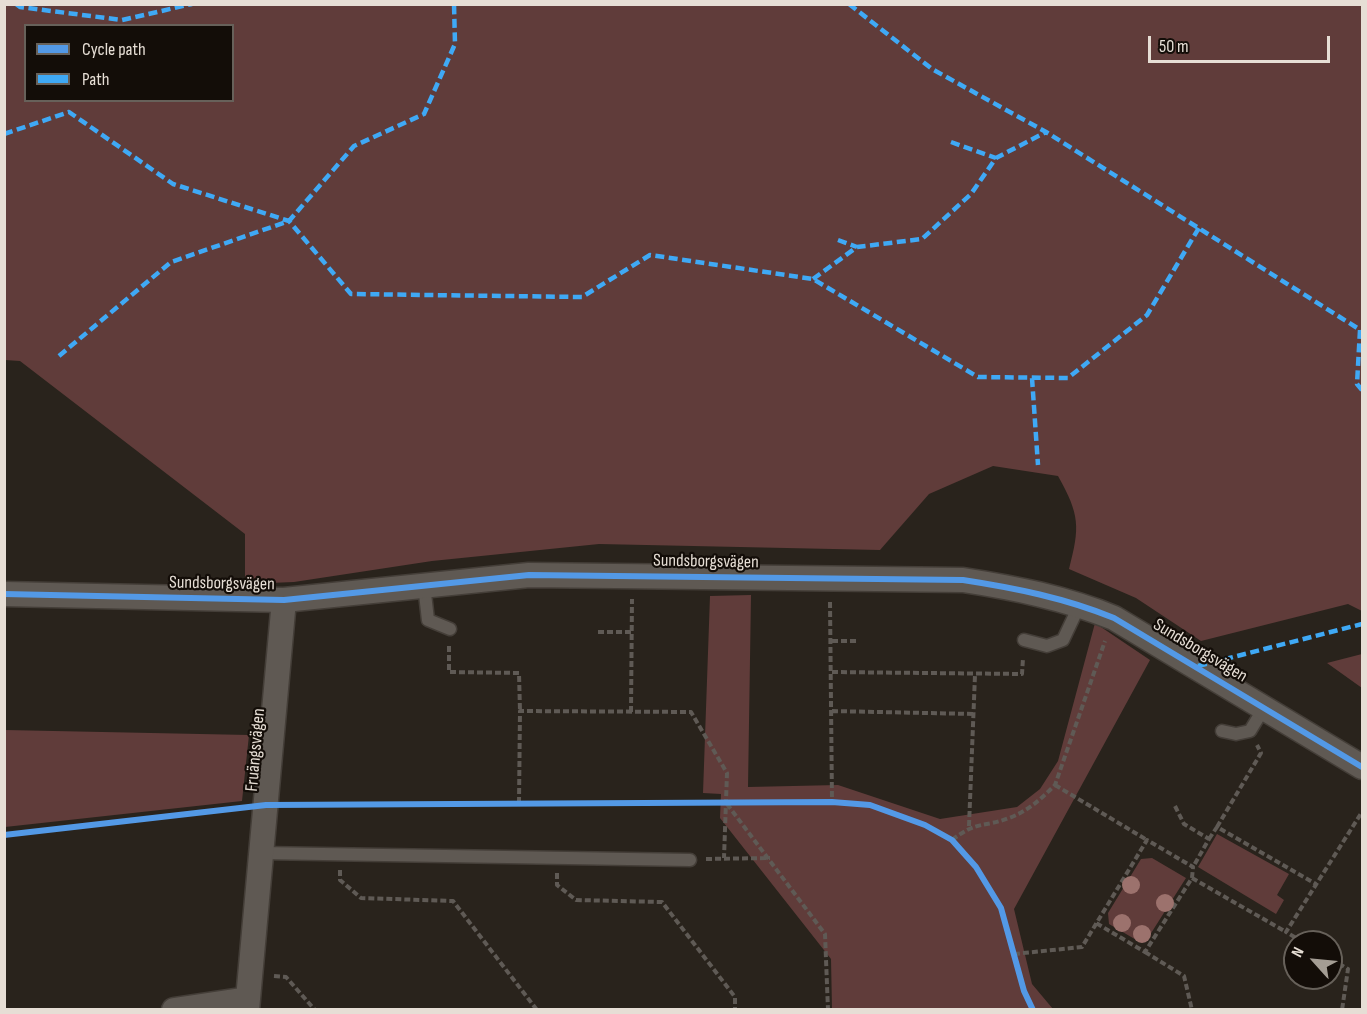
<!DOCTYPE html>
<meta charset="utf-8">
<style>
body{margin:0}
#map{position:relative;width:1367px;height:1014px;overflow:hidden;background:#29231c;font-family:"Sofia Sans Condensed",sans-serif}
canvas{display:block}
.frame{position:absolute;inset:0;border:6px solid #e6ded5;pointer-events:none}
.legend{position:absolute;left:24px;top:24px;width:210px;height:78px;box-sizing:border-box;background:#130d08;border:2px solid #67615a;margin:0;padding:8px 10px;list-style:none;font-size:18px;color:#e6ded5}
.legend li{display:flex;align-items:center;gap:12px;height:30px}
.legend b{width:30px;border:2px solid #67615a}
.north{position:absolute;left:1283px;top:930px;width:60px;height:60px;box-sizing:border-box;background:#130d08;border:2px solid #67615a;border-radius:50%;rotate:297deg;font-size:16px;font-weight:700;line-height:24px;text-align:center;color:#e6ded5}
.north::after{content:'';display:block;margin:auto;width:21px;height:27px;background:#a49d94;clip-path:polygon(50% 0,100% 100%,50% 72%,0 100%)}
.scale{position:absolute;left:1148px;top:36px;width:182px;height:27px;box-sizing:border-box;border:3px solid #e6ded5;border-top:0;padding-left:8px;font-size:18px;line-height:21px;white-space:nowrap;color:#e6ded5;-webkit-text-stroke:4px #130d08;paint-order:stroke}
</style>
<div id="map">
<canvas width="1367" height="1014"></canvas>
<div class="frame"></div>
<ul class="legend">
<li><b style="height:8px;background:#5399e6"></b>Cycle path</li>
<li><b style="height:8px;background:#3fa9f5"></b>Path</li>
</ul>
<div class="north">N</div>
<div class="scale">50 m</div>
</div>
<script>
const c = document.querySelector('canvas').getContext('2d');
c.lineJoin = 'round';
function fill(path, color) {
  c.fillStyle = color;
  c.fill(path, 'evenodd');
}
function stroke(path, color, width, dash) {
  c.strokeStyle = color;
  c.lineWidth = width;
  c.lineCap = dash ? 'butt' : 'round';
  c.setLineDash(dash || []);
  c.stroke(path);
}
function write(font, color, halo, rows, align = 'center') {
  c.font = font + ' "Sofia Sans Condensed",sans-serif';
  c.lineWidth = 4.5;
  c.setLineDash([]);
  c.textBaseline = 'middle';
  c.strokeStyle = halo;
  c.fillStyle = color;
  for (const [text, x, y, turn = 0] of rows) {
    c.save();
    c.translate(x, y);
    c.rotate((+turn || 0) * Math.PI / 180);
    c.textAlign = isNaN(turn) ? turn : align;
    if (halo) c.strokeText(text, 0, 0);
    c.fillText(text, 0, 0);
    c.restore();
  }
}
fill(new Path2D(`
 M 5,4 L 1362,5 L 1362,611 L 1348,604 L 1201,641 L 1136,598 L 1069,569 C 1080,527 1080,515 1058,476 L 993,466 L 929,494 L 880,550 L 599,544 L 432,561 L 294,582 L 245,584 L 245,534 L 20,361 L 5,360 ZM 26,26 L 232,26 L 232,100 L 26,100 Z
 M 751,595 L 748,787 L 838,785 L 940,819 L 1017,807 L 1040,789 L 1058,761 L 1095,623 L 1150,660 L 1014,909 L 1032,984 L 1053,1009 L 832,1009 L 831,959 L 720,818 L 721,794 L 703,793 L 710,596 Z
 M 1362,654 L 1362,688 L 1327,663 Z
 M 5,730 L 249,735 L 242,801 L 5,827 Z
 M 1217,834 L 1289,874 L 1277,895 L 1284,900 L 1276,914 L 1198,867 Z
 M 1152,858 L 1186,878 L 1148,938 L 1138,941 L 1109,924 L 1108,913 L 1141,859 Z`), '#603c3a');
const lane = new Path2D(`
 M 424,585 L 428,620 L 450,629
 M 1024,640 L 1047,646 L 1063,640 L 1080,604
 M 1222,731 L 1236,734 L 1250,731 L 1264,708
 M 261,853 L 690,860`);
const street = new Path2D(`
 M 4,594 L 284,600 L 529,575 L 963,580 C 1015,588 1065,598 1114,618 L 1362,767
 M 174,1010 L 248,999
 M 247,1010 L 284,600`);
stroke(lane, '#443e38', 15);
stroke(street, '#443e38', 27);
stroke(new Path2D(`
 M 830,602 L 832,802
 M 598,632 L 632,632
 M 832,641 L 859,641
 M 449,646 L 449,672 L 519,673 L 520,711
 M 832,672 L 1022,674 L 1023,658
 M 832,711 L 973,714
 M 631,712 L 632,599
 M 1055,785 L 1147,840
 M 519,803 L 520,711 L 691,712 L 727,773 L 724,858
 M 727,804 L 825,934 L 828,1010
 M 1175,806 L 1184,824 L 1209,839 L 1193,867
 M 969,826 L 975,675
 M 1217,827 L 1261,753 L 1257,745
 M 1209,839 L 1217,827 L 1316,884
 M 952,840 C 978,820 983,828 1009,818 C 1028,811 1041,799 1055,785 L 1105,641
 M 706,859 L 770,858
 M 340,870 L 340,880 L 361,898 L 453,901 L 537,1010
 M 557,873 L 557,885 L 576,900 L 662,902 L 735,997 L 735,1010
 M 1192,878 L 1286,932
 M 1303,942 L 1286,932 L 1362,812
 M 1145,952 L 1184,976 L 1192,1010
 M 1014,954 L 1082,947 L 1147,840 L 1193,867 L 1192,878 L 1145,952 L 1096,923
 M 1331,959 L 1348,969 L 1342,1010
 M 274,976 L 286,977 L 315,1010`), '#5f5a55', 4, [6, 3]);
stroke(lane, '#5f5953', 12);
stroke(street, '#5f5953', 24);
stroke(new Path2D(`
 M 16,4 L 20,7 L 122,20 L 192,4
 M 849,4 L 932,69 L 1046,132 L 1362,331
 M 4,134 L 69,112 L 173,184 L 289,221 L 351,294 L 582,297 L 650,255 L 813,279 L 978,377 L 1068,378 L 1147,315 L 1200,226
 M 951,142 L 996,158
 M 838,240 L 857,247
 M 813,279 L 857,247 L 922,239 L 971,194 L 996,158 L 1046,132
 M 1360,330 L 1357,384 L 1362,390
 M 59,356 L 171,262 L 289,221 L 354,146 L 424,114 L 455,44 L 454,4
 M 1032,378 L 1038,465
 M 1198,666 L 1362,624`), '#3fa9f5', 4.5, [9, 4.5]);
stroke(new Path2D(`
 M 4,594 L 284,600 L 529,575 L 963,580 C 1015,588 1065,598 1114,618 L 1362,767
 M 4,835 L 266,805 L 832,802 L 870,805 L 925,825 L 952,840 L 976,867 L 1001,908 L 1024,991 L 1033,1010`), '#5399e6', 6);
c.fillStyle = '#9c726d';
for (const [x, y] of [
 [1131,885],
 [1165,903],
 [1122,923],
 [1142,934]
]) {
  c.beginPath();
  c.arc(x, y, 9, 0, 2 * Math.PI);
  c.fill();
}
write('18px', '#e6ded5', '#130d08', [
 ["Sundsborgsvägen",706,562,1],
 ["Sundsborgsvägen",222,584,1],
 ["Sundsborgsvägen",1200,651,31],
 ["Fruängsvägen",256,750,-85]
]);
</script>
